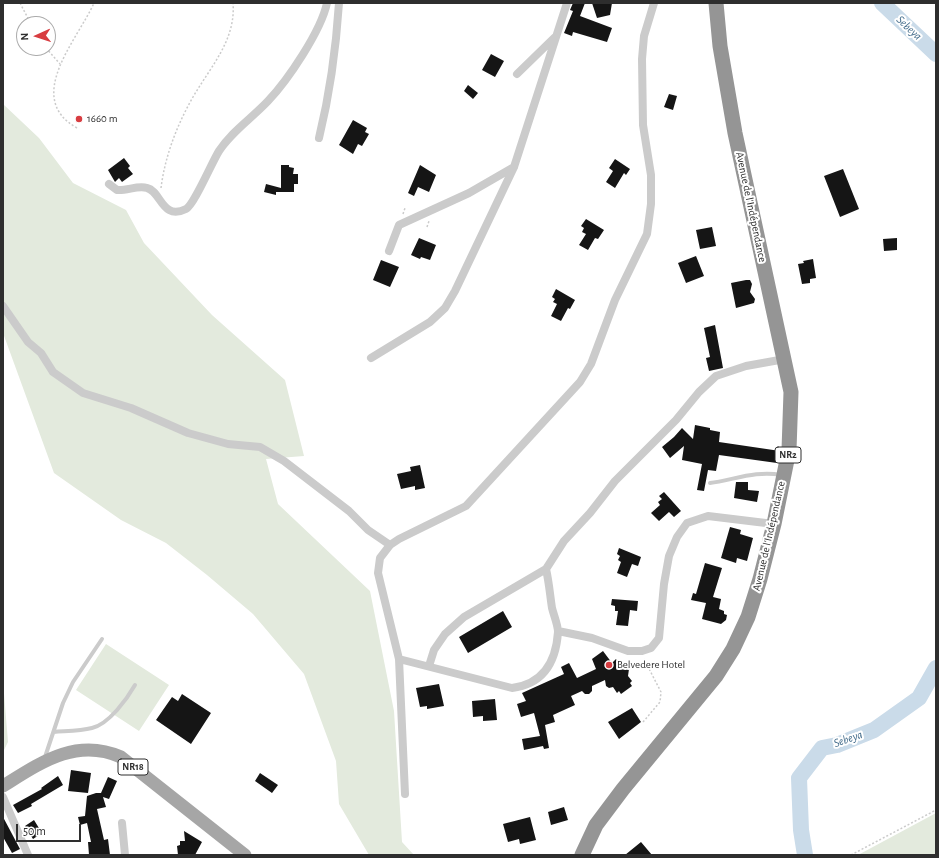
<!DOCTYPE html>
<meta charset="utf-8">
<style>
body{margin:0}
#map{position:relative;width:939px;height:858px;overflow:hidden;background:#fff;font-family:"Alegreya Sans",sans-serif}
canvas{display:block}
.frame{position:absolute;inset:0;border:4px solid #2e2e2e;pointer-events:none}
.north{position:absolute;left:16px;top:16px;width:40px;height:40px;box-sizing:border-box;background:#fff;border:1px solid #ababab;border-radius:50%;rotate:267deg;font-size:11px;font-weight:700;line-height:16px;text-align:center;color:#2e2e2e}
.north::after{content:'';display:block;margin:auto;width:14px;height:18px;background:#d83d41;clip-path:polygon(50% 0,100% 100%,50% 72%,0 100%)}
.scale{position:absolute;left:16px;top:824px;width:65px;height:18px;box-sizing:border-box;border:2px solid #2e2e2e;border-top:0;padding-left:5px;font-size:12px;line-height:14px;white-space:nowrap;color:#2e2e2e;-webkit-text-stroke:3px #fff;paint-order:stroke}
</style>
<div id="map">
<canvas width="939" height="858"></canvas>
<div class="frame"></div>
<div class="north">N</div>
<div class="scale">50 m</div>
</div>
<script>
const c = document.querySelector('canvas').getContext('2d');
c.lineJoin = 'round';
function fill(path, color) {
  c.fillStyle = color;
  c.fill(path, 'evenodd');
}
function stroke(path, color, width, dash) {
  c.strokeStyle = color;
  c.lineWidth = width;
  c.lineCap = dash ? 'butt' : 'round';
  c.setLineDash(dash || []);
  c.stroke(path);
}
function write(font, color, halo, rows, align = 'center') {
  c.font = font + ' "Alegreya Sans",sans-serif';
  c.lineWidth = 4;
  c.setLineDash([]);
  c.textBaseline = 'middle';
  c.strokeStyle = halo;
  c.fillStyle = color;
  for (const [text, x, y, turn = 0] of rows) {
    c.save();
    c.translate(x, y);
    c.rotate((+turn || 0) * Math.PI / 180);
    c.textAlign = isNaN(turn) ? turn : align;
    if (halo) c.strokeText(text, 0, 0);
    c.fillText(text, 0, 0);
    c.restore();
  }
}
fill(new Path2D(`
 M 3,104 L 39,138 L 73,183 L 126,210 L 144,243 L 212,315 L 285,380 L 304,456 L 266,459 L 278,504 L 370,591 L 394,711 L 402,842 L 414,855 L 369,855 L 339,804 L 336,761 L 304,674 L 253,614 L 207,575 L 166,543 L 121,520 L 54,473 L 3,333 Z
 M 106,644 L 169,685 L 139,731 L 76,690 Z
 M 3,681 L 8,742 L 3,752 Z
 M 936,813 L 936,855 L 858,855 Z`), '#e3eadd');
stroke(new Path2D(`
 M 882,3 L 936,54
 M 805,855 L 801,830 L 799,778 L 822,748 L 837,745 L 874,730 L 919,698 L 936,668`), '#cadbe9', 16);
fill(new Path2D(`
 M 573,3 L 585,3 L 580,16 L 612,28 L 607,42 L 573,32 L 572,36 L 564,33 L 573,11 L 570,10 Z
 M 592,3 L 612,3 L 610,15 L 597,18 Z
 M 491,54 L 504,61 L 495,77 L 482,70 Z
 M 468,85 L 478,93 L 473,99 L 464,91 Z
 M 669,94 L 677,96 L 673,110 L 664,107 Z
 M 353,120 L 367,128 L 365,132 L 369,134 L 362,146 L 358,144 L 353,154 L 339,145 Z
 M 124,158 L 130,166 L 128,168 L 133,174 L 122,182 L 119,178 L 115,182 L 108,170 Z
 M 615,159 L 630,169 L 626,175 L 624,173 L 615,188 L 606,182 L 613,171 L 609,168 Z
 M 281,165 L 289,165 L 289,167 L 294,168 L 293,174 L 298,174 L 298,184 L 294,184 L 294,192 L 276,192 L 276,195 L 264,192 L 266,184 L 281,188 Z
 M 420,165 L 436,175 L 429,192 L 418,187 L 414,196 L 408,193 Z
 M 843,169 L 859,209 L 840,217 L 824,176 Z
 M 586,219 L 604,230 L 598,239 L 595,238 L 588,250 L 579,245 L 586,234 L 582,232 L 584,228 L 581,226 Z
 M 712,227 L 716,246 L 700,249 L 696,230 Z
 M 419,238 L 436,245 L 430,260 L 421,257 L 420,259 L 411,255 Z
 M 897,238 L 897,250 L 884,251 L 883,239 Z
 M 696,256 L 704,276 L 686,283 L 678,263 Z
 M 813,259 L 816,278 L 810,279 L 810,283 L 802,284 L 798,264 L 804,263 L 803,261 Z
 M 381,260 L 399,267 L 390,287 L 373,280 Z
 M 746,280 L 750,280 L 752,284 L 750,292 L 755,299 L 754,303 L 736,308 L 731,283 Z
 M 556,289 L 575,300 L 570,309 L 568,308 L 561,321 L 551,316 L 557,304 L 553,302 L 555,299 L 552,297 Z
 M 715,325 L 723,368 L 709,371 L 706,358 L 710,357 L 704,328 Z
 M 695,425 L 710,428 L 710,430 L 720,432 L 719,442 L 780,451 L 777,463 L 719,455 L 716,471 L 708,470 L 704,491 L 697,490 L 702,464 L 682,460 L 684,446 L 670,458 L 662,447 L 674,437 L 682,428 L 693,439 Z
 M 420,465 L 425,488 L 415,490 L 415,486 L 401,489 L 397,474 L 411,471 L 410,467 Z
 M 736,482 L 748,482 L 748,490 L 759,491 L 757,502 L 734,498 Z
 M 664,492 L 681,511 L 674,517 L 669,512 L 659,521 L 651,513 L 660,505 L 658,502 L 662,499 L 659,496 Z
 M 730,527 L 741,530 L 740,534 L 753,538 L 747,561 L 737,558 L 736,563 L 721,558 Z
 M 619,548 L 641,557 L 638,566 L 632,564 L 627,577 L 617,573 L 621,562 L 618,560 L 620,556 L 617,554 Z
 M 705,563 L 722,568 L 713,597 L 721,599 L 719,609 L 724,611 L 724,614 L 727,615 L 726,620 L 721,624 L 702,619 L 706,603 L 691,600 L 693,593 L 696,594 Z
 M 612,599 L 638,601 L 637,611 L 630,610 L 628,626 L 616,625 L 618,611 L 615,611 L 615,606 L 611,605 Z
 M 503,611 L 512,627 L 468,653 L 459,637 Z
 M 603,651 L 612,663 L 616,659 L 623,668 L 626,667 L 629,669 L 628,676 L 632,681 L 630,683 L 632,686 L 621,694 L 619,691 L 617,693 L 613,687 L 609,688 L 606,686 L 605,680 L 592,686 L 592,691 L 589,694 L 585,694 L 582,691 L 571,696 L 575,705 L 553,715 L 555,722 L 545,725 L 549,748 L 544,749 L 543,746 L 524,750 L 522,739 L 540,736 L 534,713 L 521,717 L 517,704 L 526,701 L 522,693 L 564,674 L 561,667 L 569,663 L 577,678 L 596,669 L 592,659 Z
 M 439,684 L 444,706 L 427,709 L 427,706 L 420,707 L 416,688 Z
 M 182,694 L 211,713 L 191,744 L 156,720 L 172,697 L 178,701 Z
 M 495,699 L 497,720 L 483,721 L 483,716 L 473,717 L 472,701 Z
 M 632,708 L 641,722 L 619,739 L 608,722 Z
 M 71,770 L 91,773 L 88,793 L 68,791 Z
 M 260,773 L 278,785 L 272,793 L 255,781 Z
 M 58,776 L 63,785 L 31,804 L 32,806 L 18,813 L 13,805 L 42,789 L 41,788 Z
 M 108,777 L 117,781 L 109,799 L 103,797 L 106,807 L 97,809 L 104,840 L 108,839 L 110,855 L 89,855 L 88,842 L 91,842 L 87,823 L 80,825 L 78,817 L 85,816 L 87,796 L 96,793 L 101,793 Z
 M 564,807 L 568,820 L 551,825 L 548,812 Z
 M 3,817 L 20,849 L 12,853 L 3,837 Z
 M 530,817 L 536,840 L 520,844 L 519,839 L 508,842 L 503,824 Z
 M 34,820 L 42,833 L 33,839 L 25,826 Z
 M 184,831 L 202,842 L 195,855 L 178,855 L 177,846 L 180,845 L 180,841 L 185,841 Z
 M 641,842 L 652,855 L 625,855 Z`), '#151515');
stroke(new Path2D(`
 M 20,3 L 31,24
 M 46,48 L 60,64
 M 77,128 C 23,98 78,39 94,3
 M 161,188 C 165,156 177,125 193,97 C 211,66 236,40 233,3
 M 403,214 L 405,208
 M 427,227 L 429,221
 M 643,722 L 660,702 L 661,692 L 644,659
 M 851,855 L 936,810`), '#cbcbcb', 1.5, [2, 2]);
stroke(new Path2D(`
 M 710,483 C 733,480 757,470 781,475
 M 54,732 C 66,731 80,731 92,728 C 109,724 127,699 135,685
 M 45,757 L 63,703 L 73,682 L 102,639`), '#cbcbcb', 4);
stroke(new Path2D(`
 M 517,74 L 554,38
 M 319,138 C 330,93 336,49 339,3
 M 109,184 L 117,190 C 127,191 138,185 147,188 C 161,191 162,221 186,209 C 194,205 212,162 219,151 C 232,131 251,119 268,101 C 288,80 321,31 327,3
 M 389,251 L 399,225 L 469,193 L 514,167
 M 3,306 L 28,342 L 41,353 L 53,372 L 83,393 L 131,408 L 188,433 L 228,444 L 260,447 L 284,461 L 349,511 L 368,530 L 390,545
 M 371,358 L 430,322 L 445,308 L 455,291 L 514,167 L 567,3
 M 558,631 L 592,638 L 628,651 L 642,651 L 651,648 L 659,638 L 664,584 L 669,556 L 677,537 L 687,523 L 708,516 L 774,524
 M 399,659 L 512,688 C 543,684 556,662 558,632 C 558,625 554,616 552,608 C 550,595 549,582 546,569
 M 429,666 L 434,650 L 445,634 L 464,617 L 546,569 L 564,541 L 590,513 L 615,481 L 676,420 L 699,392 L 716,376 L 746,366 L 785,359
 M 405,794 L 399,659 L 378,573 L 380,558 L 390,545 L 399,539 L 466,506 L 580,382 L 591,364 L 615,300 L 647,234 L 651,204 L 651,175 L 643,125 L 642,59 L 644,36 L 654,3
 M 3,797 L 28,855
 M 122,823 L 125,855`), '#cbcbcb', 8);
stroke(new Path2D(`
 M 3,786 C 40,763 76,737 121,757 L 245,855`), '#a6a6a6', 13);
stroke(new Path2D(`
 M 582,855 L 596,825 L 623,789 L 716,676 L 733,649 L 748,617 L 760,579 L 774,524 L 789,450 L 791,392 L 735,133 L 720,46 L 716,3`), '#959595', 15);
for (const [x, y, r, color] of [
 [79,119,4,"#d83d41"],
 [609,665,4,"#d83d41"]
]) {
  const dot = new Path2D();
  dot.arc(x, y, r, 0, 2 * Math.PI);
  c.fillStyle = color;
  c.fill(dot);
  stroke(dot, '#fff', 1.5);
}
for (const [x, y, w] of [
 [788,455,26],
 [133,767,30]
]) {
  const box = new Path2D();
  box.roundRect(x - w / 2, y - 8, w, 16, 3);
  c.fillStyle = '#fff';
  c.fill(box);
  stroke(box, '#2e2e2e', 1);
}
write('bold 10px', '#2e2e2e', null, [
 ["NR2",788,455],
 ["NR18",133,767]
]);
write('11px', '#2e2e2e', '#fff', [
 ["1660 m",87,119],
 ["Belvedere Hotel",617,665]
], 'left');
write('11px', '#2e2e2e', '#fff', [
 ["Avenue de l'Indépendance",751,207,78],
 ["Avenue de l'Indépendance",769,536,-77]
]);
write('italic 12px', '#426b8a', '#fff', [
 ["Sebeya",909,28,43],
 ["Sebeya",848,739,-19]
]);
</script>
